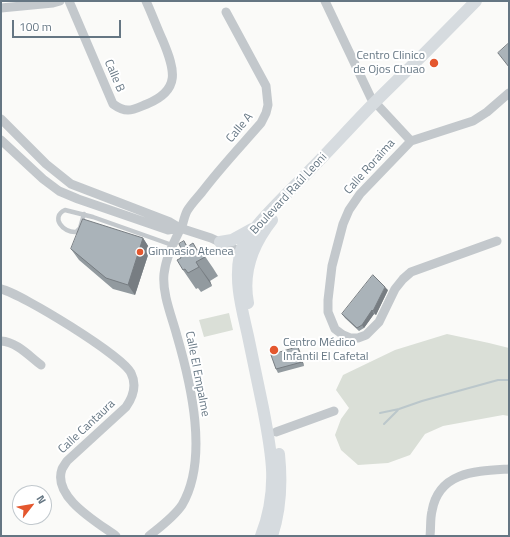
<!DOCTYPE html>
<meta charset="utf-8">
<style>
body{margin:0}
#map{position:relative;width:510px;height:537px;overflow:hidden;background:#fafaf8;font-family:"Titillium Web",sans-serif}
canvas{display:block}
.frame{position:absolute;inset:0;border:2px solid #657683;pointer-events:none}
.north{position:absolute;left:12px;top:485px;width:40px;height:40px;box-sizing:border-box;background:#fff;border:1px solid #c1c8cd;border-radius:50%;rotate:59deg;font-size:11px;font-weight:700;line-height:16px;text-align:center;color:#657683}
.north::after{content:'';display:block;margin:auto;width:14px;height:18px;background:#e4572e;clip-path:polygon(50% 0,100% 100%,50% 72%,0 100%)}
.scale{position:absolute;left:12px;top:20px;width:109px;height:18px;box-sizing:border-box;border:2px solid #657683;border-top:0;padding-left:5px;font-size:12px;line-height:14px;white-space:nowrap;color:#657683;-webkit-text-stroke:3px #fff;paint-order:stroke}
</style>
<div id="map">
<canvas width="510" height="537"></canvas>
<div class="frame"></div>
<div class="north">N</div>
<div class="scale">100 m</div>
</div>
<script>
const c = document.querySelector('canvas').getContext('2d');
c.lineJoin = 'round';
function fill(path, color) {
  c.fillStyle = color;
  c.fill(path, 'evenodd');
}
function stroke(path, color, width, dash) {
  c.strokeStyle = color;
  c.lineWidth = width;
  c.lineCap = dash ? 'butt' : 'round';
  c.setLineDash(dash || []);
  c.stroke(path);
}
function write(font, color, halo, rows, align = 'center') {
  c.font = font + ' "Titillium Web",sans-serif';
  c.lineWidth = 4;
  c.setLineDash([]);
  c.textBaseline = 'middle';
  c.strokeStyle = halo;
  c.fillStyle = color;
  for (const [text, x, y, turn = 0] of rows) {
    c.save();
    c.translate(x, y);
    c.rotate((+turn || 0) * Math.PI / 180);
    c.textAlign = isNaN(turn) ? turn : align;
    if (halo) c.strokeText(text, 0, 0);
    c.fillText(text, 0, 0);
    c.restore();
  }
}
fill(new Path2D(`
 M 229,313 L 233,330 L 204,337 L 199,320 Z
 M 447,334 L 489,343 L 509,348 L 509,416 L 503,415 L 443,426 L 425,434 L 410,455 L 388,463 L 358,465 L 341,450 L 335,435 L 341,419 L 349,408 L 336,390 L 343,375 L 395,350 Z`), '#dadfd7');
stroke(new Path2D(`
 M 380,413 L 399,409 L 422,401 L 498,380 L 509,380
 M 384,424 L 398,410`), '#bbc7cb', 2);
stroke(new Path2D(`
 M 84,214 L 80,228 L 76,232 C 63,233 50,217 65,210 L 93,217 L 172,245`), '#c3c8cc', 4.5);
stroke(new Path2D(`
 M 69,1 L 113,104 C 127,114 132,110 147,104 C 181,90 175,70 163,41 C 157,28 152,14 146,1
 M 325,1 L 371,98 L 411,141
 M 1,8 L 53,3 L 60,1
 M 1,119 L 46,164 L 71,184 L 170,222 L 180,228 L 211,238 L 245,254
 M 1,140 L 43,179 L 59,191 L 78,199 L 168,230 L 180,228
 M 497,241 L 411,272 L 403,279 L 395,289 L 379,322 L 366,335 L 358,338 L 350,338 L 343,335 L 335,329 L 328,312 L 328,300 L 332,266 L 343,224 L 349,210 L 360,194 L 411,141 L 473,121 L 487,112 L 509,93
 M 1,289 C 22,294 123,356 131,373 C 137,385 133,397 126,407 L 67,461 C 65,464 63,467 62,469 C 52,497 97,522 116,536
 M 1,341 C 17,342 29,356 41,365
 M 276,432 L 334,411
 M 149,536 C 160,527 174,517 182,505 C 209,459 191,384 177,336 C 172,317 162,294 164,274 C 166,255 176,239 183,223 C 184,219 185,215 187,211 C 191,204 197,198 202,192 C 220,168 241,146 261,123 L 266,113 L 268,105 L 266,86 L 226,12
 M 430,536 C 431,528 430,519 432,511 C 439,471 477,471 509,469`), '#c3c8cc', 9);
stroke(new Path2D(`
 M 220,242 L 232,240 L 252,229
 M 248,303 C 242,272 253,244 272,220
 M 261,536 C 279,490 272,454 263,408 C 258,384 253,360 248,336 C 242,309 234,282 240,254 C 245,231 294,188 311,169 C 333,147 353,124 375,102 C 409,69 443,35 476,1
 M 272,536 C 281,509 282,483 279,454`), '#d6dbdf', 12);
fill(new Path2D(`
 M 143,238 L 150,249 L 135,295 L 113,289 L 79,260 L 71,249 Z
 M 184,241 L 188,247 L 193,243 L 197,250 L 200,249 L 213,268 L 218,276 L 210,281 L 212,286 L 201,292 L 198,288 L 196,289 L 183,270 L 181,258 Z
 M 388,290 L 376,315 L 374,314 L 364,328 L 359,331 L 345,318 L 342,314 Z
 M 300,351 L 304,366 L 278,373 L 276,369 Z`), '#929a9f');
fill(new Path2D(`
 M 143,238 L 150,249 L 135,295 L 128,285 Z
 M 196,262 L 210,281 L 212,286 L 199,267 Z
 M 385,287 L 388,290 L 376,315 L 373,311 Z
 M 372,310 L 374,314 L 364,328 L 362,325 Z
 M 298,347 L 300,351 L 304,366 L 302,362 Z`), '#777d82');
const building = new Path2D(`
 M 509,43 L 509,67 L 498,53 Z
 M 83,219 L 143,238 L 128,285 L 106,278 L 71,249 Z
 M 184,241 L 187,247 L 193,243 L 197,250 L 200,249 L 205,257 L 196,262 L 199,267 L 188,273 L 185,269 L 183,270 L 177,260 L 181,258 L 178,252 L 182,250 L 179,244 Z
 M 373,275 L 385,287 L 373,311 L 372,310 L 362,325 L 357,328 L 342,314 Z
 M 298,347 L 302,362 L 276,369 L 271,355 Z`);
fill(building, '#aab3b9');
stroke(building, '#777d82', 1);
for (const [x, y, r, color] of [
 [434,63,5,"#e4572e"],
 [140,252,4,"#e4572e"],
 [274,350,5,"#e4572e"]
]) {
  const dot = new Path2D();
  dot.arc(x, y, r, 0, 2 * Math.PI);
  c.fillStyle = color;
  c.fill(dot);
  stroke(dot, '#fff', 1.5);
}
write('12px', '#657683', '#fff', [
 ["Centro Clinico",425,56,"right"],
 ["de Ojos Chuao",425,70,"right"],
 ["Gimnasio Atenea",148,252],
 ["Centro Médico",283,343],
 ["Infantil El Cafetal",283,357]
], 'left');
write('12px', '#657683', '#fff', [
 ["Calle B",114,76,67],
 ["Calle A",240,128,-50],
 ["Calle Roraima",370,167,-48],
 ["Boulevard Raúl Leoni",289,194,-47],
 ["Calle El Empalme",197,374,79],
 ["Calle Cantaura",87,427,-43]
]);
</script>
